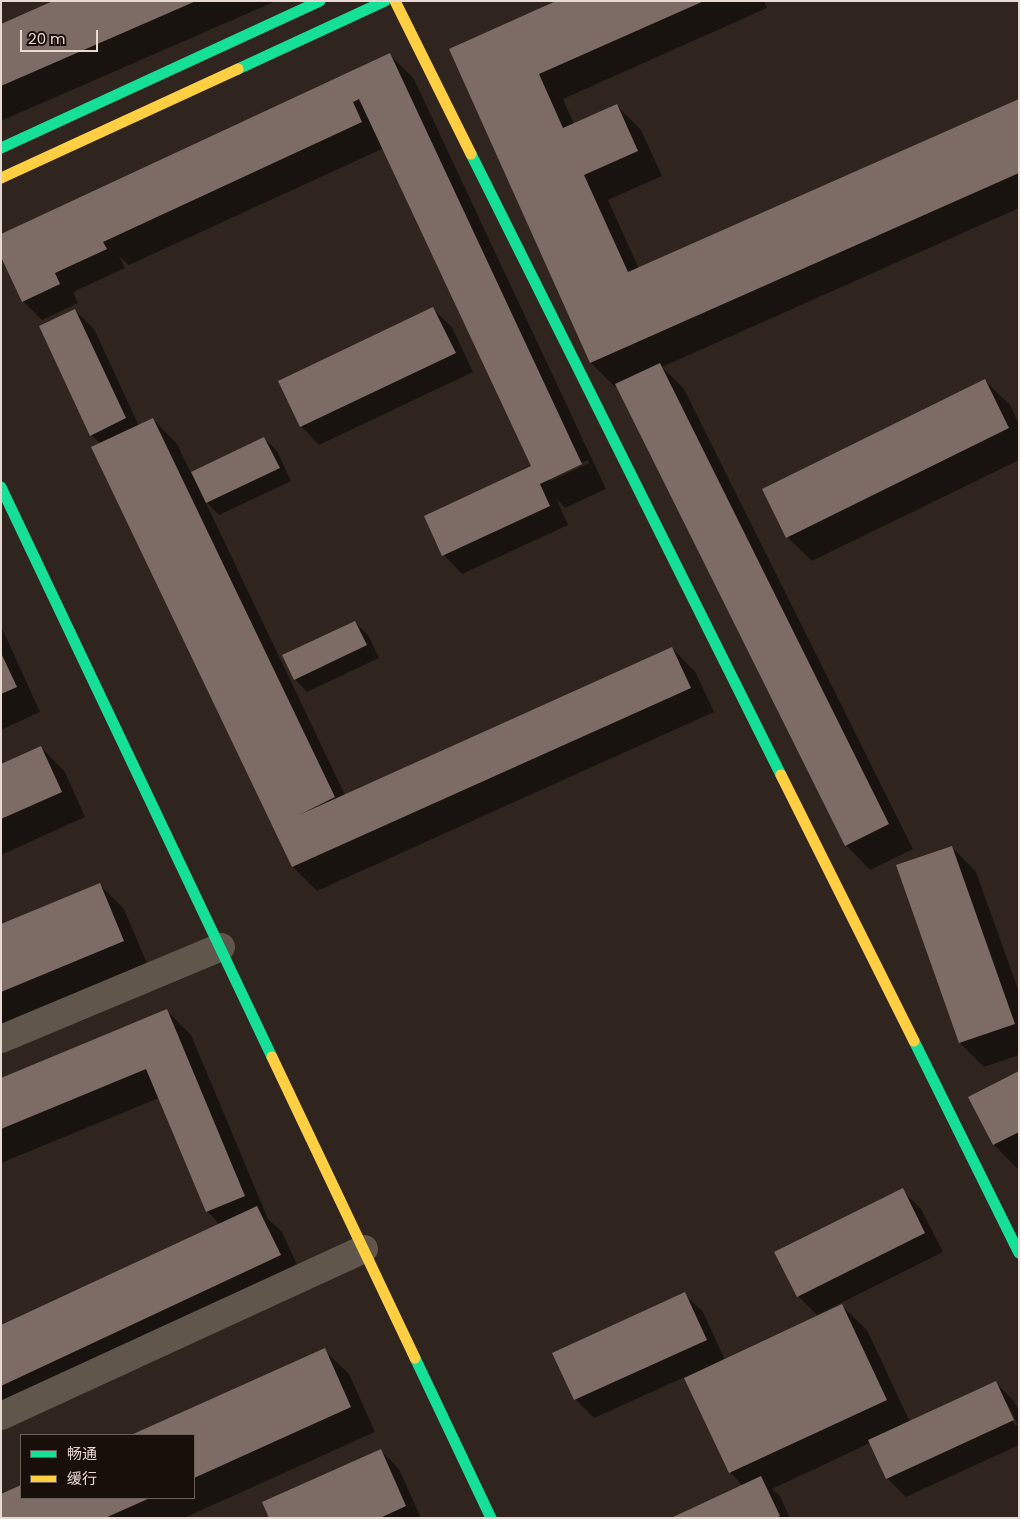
<!DOCTYPE html>
<meta charset="utf-8">
<style>
body{margin:0}
#map{position:relative;width:1020px;height:1519px;overflow:hidden;background:#30241f;font-family:Poppins,"Noto Sans SC",sans-serif}
canvas{display:block}
.frame{position:absolute;inset:0;border:2px solid #e8d9d3;pointer-events:none}
.legend{position:absolute;left:20px;top:1434px;width:175px;height:65px;box-sizing:border-box;background:#180e0a;border:1px solid #6b5f5a;margin:0;padding:6px 9px;list-style:none;font-size:15px;color:#e8d9d3}
.legend li{display:flex;align-items:center;gap:10px;height:25px}
.legend b{width:25px;border:1px solid #6b5f5a}
.scale{position:absolute;left:20px;top:30px;width:78px;height:22px;box-sizing:border-box;border:2px solid #e8d9d3;border-top:0;padding-left:6px;font-size:15px;line-height:18px;white-space:nowrap;color:#e8d9d3;-webkit-text-stroke:4px #180e0a;paint-order:stroke}
</style>
<div id="map">
<canvas width="1020" height="1519"></canvas>
<div class="frame"></div>
<ul class="legend">
<li><b style="height:6px;background:#16e098"></b>畅通</li>
<li><b style="height:6px;background:#ffcf43"></b>缓行</li>
</ul>
<div class="scale">20 m</div>
</div>
<script>
const c = document.querySelector('canvas').getContext('2d');
c.lineJoin = 'round';
function fill(path, color) {
  c.fillStyle = color;
  c.fill(path, 'evenodd');
}
function stroke(path, color, width, dash) {
  c.strokeStyle = color;
  c.lineWidth = width;
  c.lineCap = dash ? 'butt' : 'round';
  c.setLineDash(dash || []);
  c.stroke(path);
}
fill(new Path2D(`
 M 56,1 L 276,1 L 1,121 L 1,25 Z
 M 559,1 L 764,1 L 767,8 L 563,99 L 574,124 L 616,105 L 641,130 L 662,176 L 608,200 L 639,269 L 1019,100 L 1019,208 L 662,367 L 684,389 L 913,849 L 870,870 L 846,845 L 617,386 L 615,387 L 591,363 L 451,49 Z
 M 390,55 L 414,79 L 606,489 L 565,508 L 556,498 L 568,525 L 462,574 L 444,555 L 535,472 L 384,148 L 129,265 L 119,256 L 125,268 L 73,292 L 78,303 L 42,320 L 23,301 L 1,254 ZM 588,460 L 589,463 L 550,481 L 550,478 Z
 M 433,309 L 452,327 L 473,372 L 319,445 L 301,426 Z
 M 75,310 L 94,329 L 139,426 L 153,419 L 177,444 L 191,473 L 264,438 L 277,451 L 291,481 L 219,515 L 205,501 L 345,795 L 672,648 L 696,673 L 714,712 L 317,891 L 293,867 L 93,448 L 101,444 L 91,435 Z
 M 985,381 L 1010,405 L 1019,424 L 1019,460 L 812,561 L 787,537 Z
 M 355,622 L 368,635 L 379,658 L 307,692 L 295,679 Z
 M 1,626 L 40,712 L 1,730 Z
 M 41,747 L 65,772 L 85,817 L 1,855 L 1,765 Z
 M 952,847 L 976,872 L 1019,992 L 1019,1055 L 984,1067 L 960,1043 Z
 M 99,884 L 124,909 L 148,966 L 1,1027 L 1,925 Z
 M 167,1011 L 191,1035 L 268,1219 L 282,1232 L 304,1280 L 1,1421 L 1,1326 L 220,1225 L 207,1211 L 159,1098 L 1,1163 L 1,1079 Z
 M 1019,1073 L 1019,1169 L 1018,1169 L 994,1145 Z
 M 902,1190 L 921,1209 L 943,1252 L 817,1315 L 798,1296 Z
 M 684,1294 L 703,1312 L 725,1360 L 842,1306 L 867,1330 L 910,1422 L 995,1382 L 1014,1401 L 1019,1411 L 1019,1445 L 906,1497 L 887,1478 L 870,1443 L 772,1489 L 780,1496 L 790,1518 L 674,1518 L 743,1486 L 730,1472 L 685,1377 L 594,1418 L 575,1399 ZM 1005,1403 L 1007,1403 L 1018,1425 L 1015,1426 Z
 M 324,1350 L 349,1374 L 375,1432 L 184,1518 L 1,1518 L 1,1495 L 21,1486 L 21,1498 L 194,1498 L 194,1435 L 134,1435 Z
 M 380,1450 L 399,1469 L 421,1518 L 270,1518 Z`), '#0007');
fill(new Path2D(`
 M 53,1 L 196,1 L 1,86 L 1,24 Z
 M 556,1 L 704,1 L 539,74 L 563,128 L 617,104 L 638,151 L 584,175 L 628,272 L 1019,99 L 1019,173 L 590,363 L 449,49 Z
 M 390,53 L 582,464 L 540,484 L 550,506 L 442,556 L 424,516 L 531,466 L 359,99 L 353,102 L 362,122 L 103,242 L 107,249 L 55,273 L 60,284 L 22,302 L 1,257 L 1,234 Z
 M 433,307 L 456,353 L 300,427 L 278,381 Z
 M 75,309 L 126,418 L 90,436 L 39,326 Z
 M 660,363 L 889,824 L 845,846 L 615,384 Z
 M 985,379 L 1009,428 L 786,538 L 762,489 Z
 M 153,418 L 335,797 L 299,815 L 672,647 L 691,688 L 292,867 L 91,447 Z
 M 264,437 L 280,468 L 206,503 L 191,472 Z
 M 355,621 L 367,645 L 294,680 L 282,655 Z
 M 1,653 L 17,687 L 1,694 Z
 M 41,746 L 62,792 L 1,819 L 1,764 Z
 M 952,846 L 1015,1024 L 959,1043 L 896,865 Z
 M 100,883 L 124,941 L 1,992 L 1,924 Z
 M 167,1009 L 245,1196 L 206,1212 L 146,1069 L 1,1129 L 1,1078 Z
 M 1019,1071 L 1019,1132 L 993,1145 L 968,1097 Z
 M 903,1188 L 925,1233 L 797,1297 L 774,1252 Z
 M 257,1206 L 281,1255 L 1,1386 L 1,1325 Z
 M 685,1292 L 707,1340 L 574,1400 L 552,1353 Z
 M 842,1304 L 887,1400 L 729,1473 L 684,1378 Z
 M 325,1348 L 351,1407 L 194,1478 L 194,1435 L 131,1435 Z
 M 996,1381 L 1014,1420 L 886,1479 L 868,1440 Z
 M 381,1449 L 406,1506 L 380,1518 L 269,1518 L 262,1502 Z
 M 761,1476 L 780,1516 L 776,1518 L 671,1518 Z
 M 21,1485 L 21,1498 L 150,1498 L 105,1518 L 1,1518 L 1,1494 Z`), '#7d6c65');
stroke(new Path2D(`
 M 1,1039 L 221,947
 M 1,1416 L 364,1249`), '#61564c', 28);
stroke(new Path2D(`
 M 238,69 L 385,1
 M 1,148 L 320,1
 M 471,154 L 781,775
 M 1,487 L 272,1057
 M 914,1041 L 1019,1253
 M 415,1358 L 491,1518`), '#16e098', 11);
stroke(new Path2D(`
 M 395,1 L 471,154
 M 1,178 L 238,69
 M 781,775 L 914,1041
 M 272,1057 L 415,1358`), '#ffcf43', 11);
</script>
